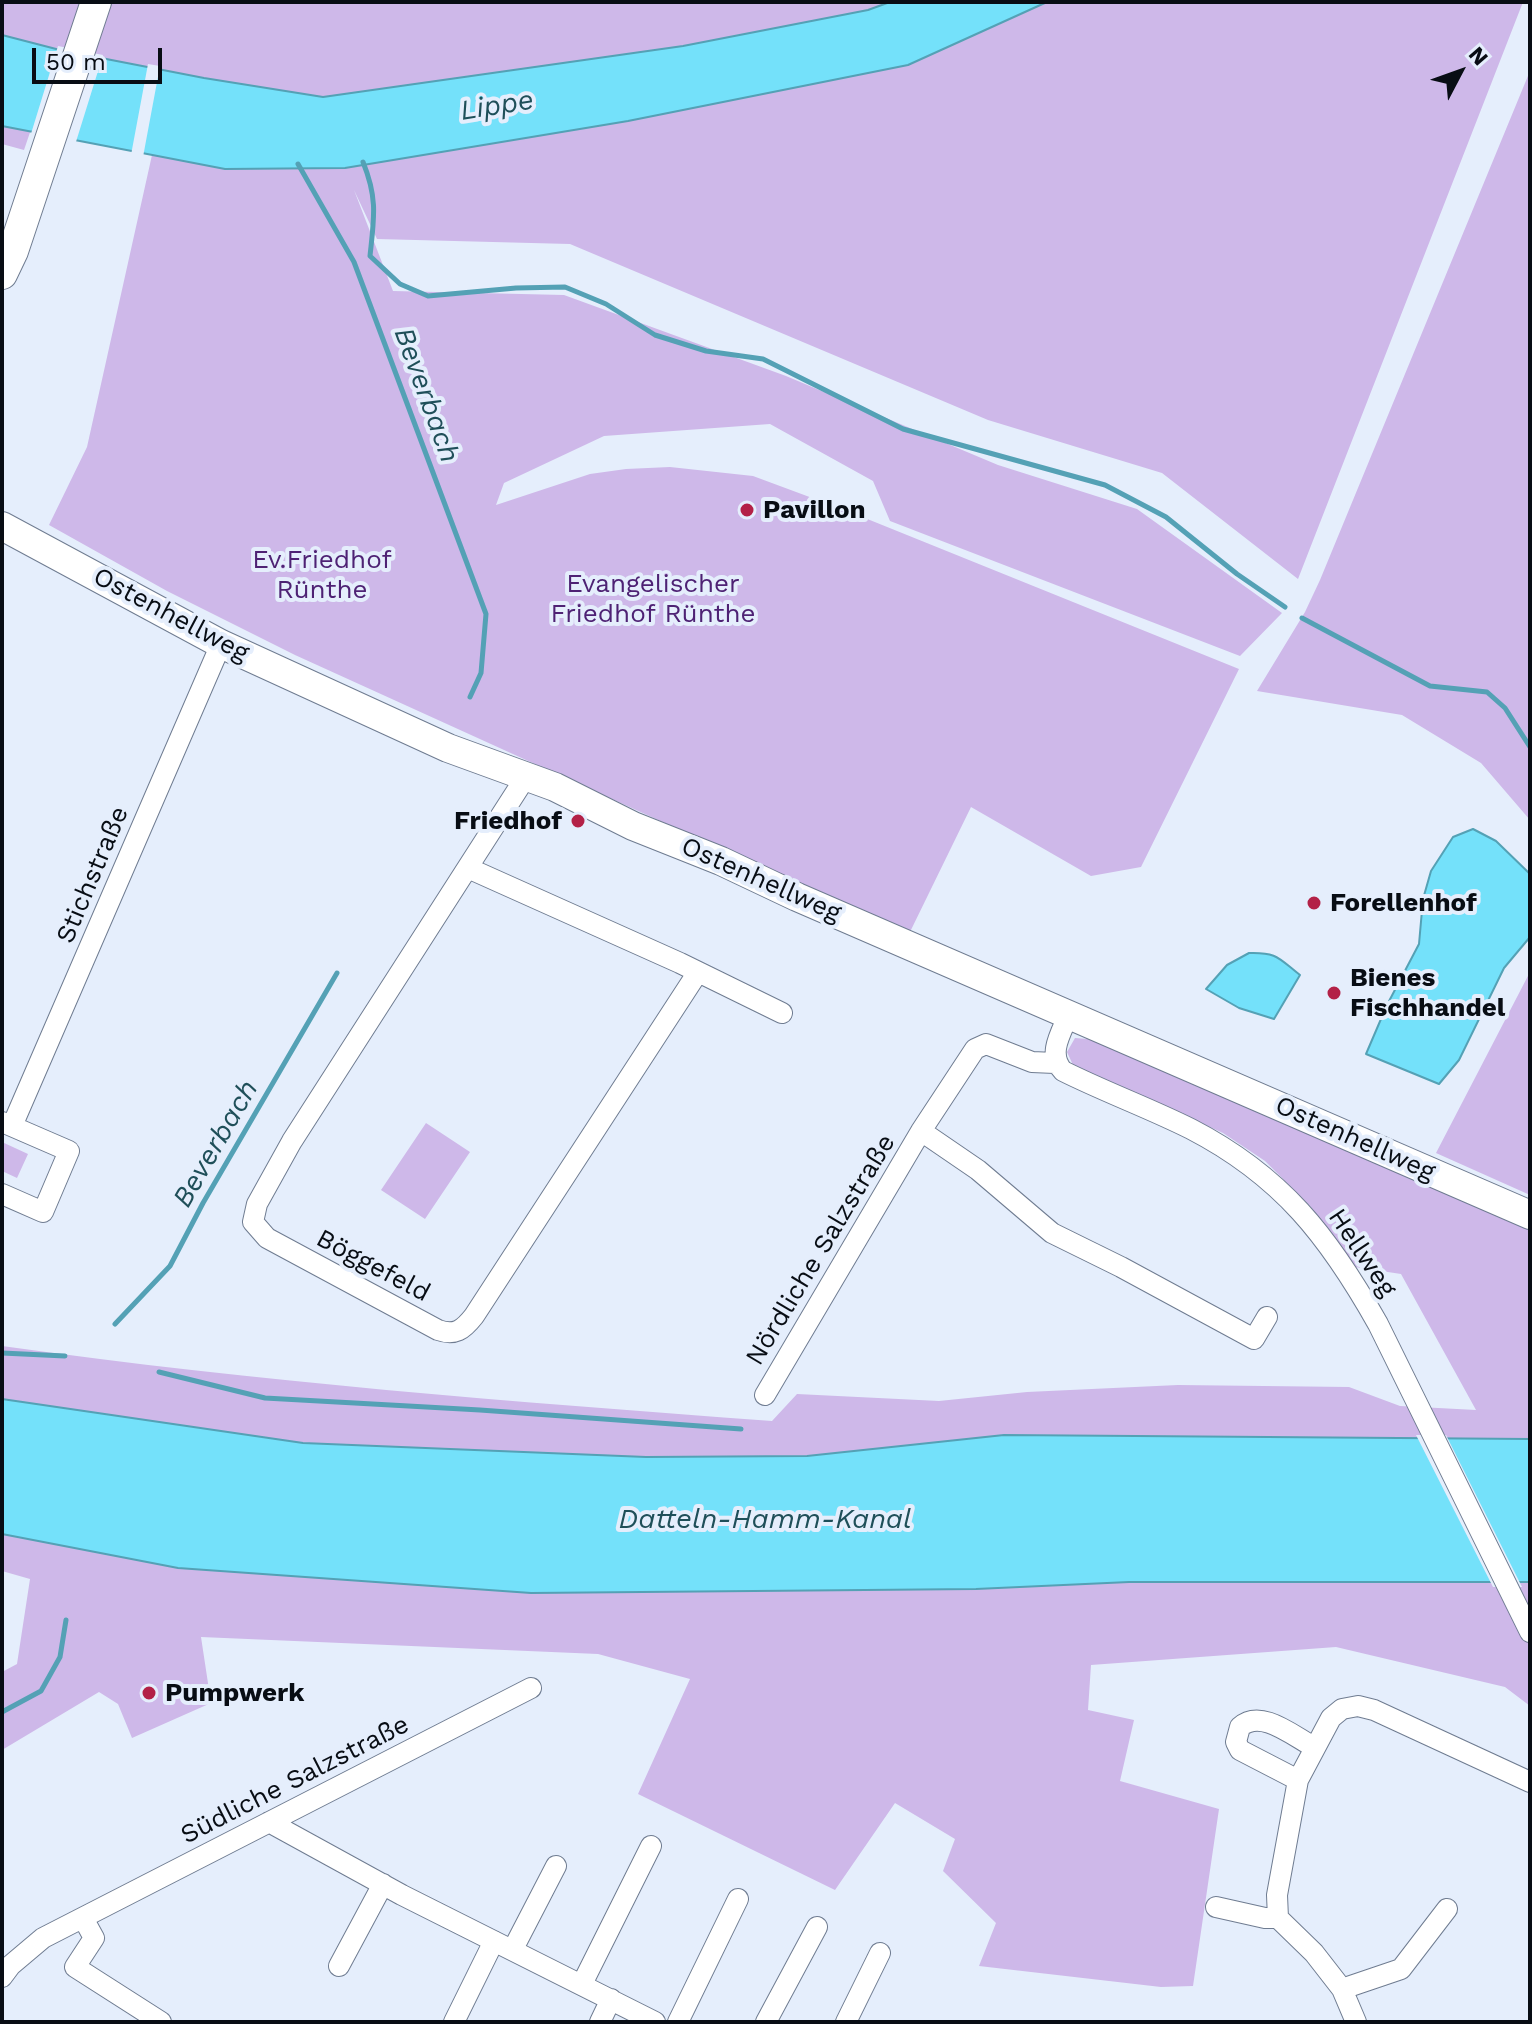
<!DOCTYPE html>
<meta charset="utf-8">
<style>
body{margin:0}
#map{position:relative;width:1532px;height:2024px;overflow:hidden;background:#e5eefc;font-family:"Work Sans",sans-serif}
canvas{display:block}
.frame{position:absolute;inset:0;border:4px solid #080d14;pointer-events:none}
.north{position:absolute;left:1420px;top:32px;width:80px;height:80px;-webkit-text-stroke:6px #e5eefc;paint-order:stroke;rotate:49deg;font-size:22px;font-weight:700;line-height:32px;text-align:center;color:#080d14}
.north::after{content:'';display:block;margin:auto;width:28px;height:36px;background:#080d14;clip-path:polygon(50% 0,100% 100%,50% 72%,0 100%)}
.scale{position:absolute;left:32px;top:48px;width:130px;height:36px;box-sizing:border-box;border:4px solid #080d14;border-top:0;padding-left:10px;font-size:24px;line-height:28px;white-space:nowrap;color:#080d14;-webkit-text-stroke:6px #e5eefc;paint-order:stroke}
</style>
<div id="map">
<canvas width="1532" height="2024"></canvas>
<div class="frame"></div>
<div class="north">N</div>
<div class="scale">50 m</div>
</div>
<script>
const c = document.querySelector('canvas').getContext('2d');
c.lineJoin = 'round';
function fill(path, color) {
  c.fillStyle = color;
  c.fill(path, 'evenodd');
}
function stroke(path, color, width, dash) {
  c.strokeStyle = color;
  c.lineWidth = width;
  c.lineCap = dash ? 'butt' : 'round';
  c.setLineDash(dash || []);
  c.stroke(path);
}
function write(font, color, halo, rows, align = 'center') {
  c.font = font + ' "Work Sans",sans-serif';
  c.lineWidth = 8;
  c.setLineDash([]);
  c.textBaseline = 'middle';
  c.strokeStyle = halo;
  c.fillStyle = color;
  for (const [text, x, y, turn = 0] of rows) {
    c.save();
    c.translate(x, y);
    c.rotate((+turn || 0) * Math.PI / 180);
    c.textAlign = isNaN(turn) ? turn : align;
    if (halo) c.strokeText(text, 0, 0);
    c.fillText(text, 0, 0);
    c.restore();
  }
}
fill(new Path2D(`
 M 2,2 L 890,2 L 868,10 L 683,46 L 323,97 L 204,78 L 58,50 L 24,150 L 2,144 Z
 M 1047,2 L 1523,2 L 1298,579 L 1162,473 L 988,420 L 570,244 L 377,239 L 354,190 L 393,291 L 564,295 L 786,376 L 998,465 L 1137,509 L 1282,613 L 1240,656 L 890,521 L 873,481 L 770,424 L 604,436 L 504,483 L 496,505 L 590,474 L 626,469 L 670,467 L 753,476 L 850,512 L 1239,669 L 1141,867 L 1091,876 L 971,807 L 909,934 L 295,655 L 167,591 L 49,525 L 87,447 L 152,155 L 225,169 L 908,65 Z
 M 1530,71 L 1530,820 L 1481,763 L 1402,715 L 1257,691 L 1305,612 L 1320,580 Z
 M 1530,972 L 1530,1195 L 1436,1153 Z
 M 1075,1038 L 1101,1040 L 1530,1229 L 1530,1439 L 1004,1435 L 807,1456 L 646,1457 L 303,1443 L 2,1399 L 2,1346 C 258,1382 514,1402 772,1421 L 797,1394 L 939,1401 L 1027,1392 L 1178,1385 L 1349,1387 L 1400,1406 L 1476,1410 L 1401,1274 L 1355,1267 L 1310,1206 L 1265,1161 L 1223,1133 L 1073,1065 L 1067,1052 Z
 M 426,1123 L 470,1152 L 425,1219 L 381,1190 Z
 M 2,1142 L 28,1154 L 17,1178 L 2,1171 Z
 M 2,1534 L 178,1568 L 975,1589 L 1129,1582 L 1530,1582 L 1530,1706 L 1505,1687 L 1336,1647 L 1091,1665 L 1088,1710 L 1134,1720 L 1120,1781 L 1219,1809 L 1193,1986 L 1161,1987 L 979,1966 L 996,1923 L 943,1871 L 955,1839 L 895,1803 L 835,1890 L 638,1794 L 690,1679 L 598,1654 L 201,1637 L 211,1703 L 132,1738 L 118,1704 L 99,1692 L 2,1750 L 2,1672 L 17,1664 L 30,1579 L 2,1571 Z`), '#ceb8e9');
const water = new Path2D(`
 M 890,2 L 1047,2 L 908,65 L 628,121 L 345,168 L 225,169 L 2,126 L 2,35 L 60,50 L 204,78 L 323,97 L 683,46 L 868,10 Z
 M 1473,829 L 1496,841 L 1530,874 L 1530,937 L 1504,968 L 1459,1060 L 1439,1084 L 1366,1054 L 1387,1005 L 1419,944 L 1423,899 L 1431,871 L 1453,837 Z
 M 1249,953 C 1278,952 1279,959 1300,975 L 1274,1019 L 1239,1008 L 1206,989 L 1227,965 Z
 M 2,1399 L 303,1443 L 646,1457 L 807,1456 L 1004,1435 L 1530,1439 L 1530,1582 L 1129,1582 L 976,1589 L 531,1593 L 178,1568 L 2,1534 Z`);
fill(water, '#74e1fa');
stroke(water, '#54a1b5', 2);
fill(new Path2D(`
 M 58,46 L 103,55 L 75,145 L 30,137 Z
 M 148,64 L 160,66 L 143,157 L 131,155 Z
 M 1416,1435 L 1446,1435 L 1522,1587 L 1493,1587 Z`), '#e5eefc');
stroke(new Path2D(`
 M 363,162 C 378,199 374,218 370,256 L 400,284 L 428,296 L 516,288 L 565,287 L 606,304 L 655,335 L 706,351 L 763,359 L 903,429 L 1105,485 L 1166,517 L 1237,574 L 1285,607
 M 298,164 L 354,262 L 486,614 L 481,673 L 470,697
 M 1302,618 L 1430,686 L 1487,692 L 1505,708 L 1530,747
 M 115,1324 L 170,1266 L 203,1203 L 337,973
 M 2,1353 L 65,1356
 M 159,1372 L 265,1398 L 480,1410 L 741,1429
 M 2,1712 L 41,1691 L 60,1657 L 66,1620`), '#54a1b5', 5);
const street = new Path2D(`
 M 527,775 L 292,1141 L 257,1204 L 253,1222 L 267,1238 L 438,1330 C 455,1336 463,1330 474,1316 L 698,972
 M 468,868 L 680,963 L 782,1013
 M 1069,1014 C 1061,1033 1047,1054 1063,1071 C 1105,1092 1149,1108 1191,1129 C 1282,1176 1329,1237 1378,1324 L 1530,1632
 M 2,1122 L 69,1151 L 43,1212 L 2,1194
 M 12,1126 L 221,644
 M 921,1131 L 978,1170 L 1052,1233 L 1121,1267 L 1254,1339 L 1267,1317
 M 765,1395 L 921,1131 L 975,1049 L 986,1044 L 1032,1062 L 1055,1063
 M 1298,1780 L 1240,1750 L 1236,1742 L 1240,1727 C 1261,1708 1293,1736 1314,1747
 M 269,1822 L 402,1895 L 655,2022
 M 1216,1907 L 1265,1918 L 1278,1918
 M 83,1918 L 94,1938 L 75,1967 L 161,2022
 M 513,1949 L 556,1866
 M 339,1966 L 383,1884
 M 2,1977 L 11,1965 L 43,1938 L 531,1688
 M 582,1984 L 651,1846
 M 1342,1989 L 1401,1969 L 1447,1909
 M 454,2022 L 494,1941
 M 600,2022 L 611,1999
 M 678,2022 L 738,1899
 M 766,2022 L 817,1927
 M 846,2022 L 880,1953
 M 1356,2022 L 1342,1989 L 1314,1953 L 1278,1918 L 1277,1895 L 1298,1780 L 1331,1718 L 1342,1709 L 1358,1706 L 1374,1710 L 1530,1782`);
const secondary = new Path2D(`
 M 2,526 L 221,644 L 448,748 L 555,787 L 633,826 L 721,861 L 797,897 L 1530,1215`);
const primary = new Path2D(`
 M 2,274 L 13,251 L 96,2`);
stroke(street, '#6f7c91', 22);
stroke(secondary, '#6f7c91', 30);
stroke(primary, '#6f7c91', 32);
stroke(street, '#fff', 20);
stroke(secondary, '#fff', 28);
stroke(primary, '#fff', 30);
for (const [x, y, r, color] of [
 [747,510,8,"#b32147"],
 [578,821,8,"#b32147"],
 [1314,903,8,"#b32147"],
 [1334,993,8,"#b32147"],
 [149,1693,8,"#b32147"]
]) {
  const dot = new Path2D();
  dot.arc(x, y, r, 0, 2 * Math.PI);
  c.fillStyle = color;
  c.fill(dot);
  stroke(dot, '#e5eefc', 3);
}
write('bold 26px', '#080d14', '#e5eefc', [
 ["Pavillon",763,510],
 ["Friedhof",562,821,"right"],
 ["Forellenhof",1330,903],
 ["Bienes",1350,978],
 ["Fischhandel",1350,1008],
 ["Pumpwerk",165,1693]
], 'left');
write('26px', '#4e2274', '#e5eefc', [
 ["Ev.Friedhof",322,560],
 ["Rünthe",322,590],
 ["Evangelischer",653,584],
 ["Friedhof Rünthe",653,614]
]);
write('26px', '#080d14', '#e5eefc', [
 ["Ostenhellweg",171,615,28],
 ["Stichstraße",93,875,-67],
 ["Ostenhellweg",761,880,24],
 ["Ostenhellweg",1355,1139,24],
 ["Nördliche Salzstraße",821,1250,-59],
 ["Hellweg",1362,1253,56],
 ["Böggefeld",373,1266,28],
 ["Südliche Salzstraße",295,1780,-27]
]);
write('italic 28px', '#1f4f59', '#e5eefc', [
 ["Lippe",497,106,-9],
 ["Beverbach",426,395,70],
 ["Beverbach",216,1144,-60],
 ["Datteln-Hamm-Kanal",765,1520]
]);
</script>
